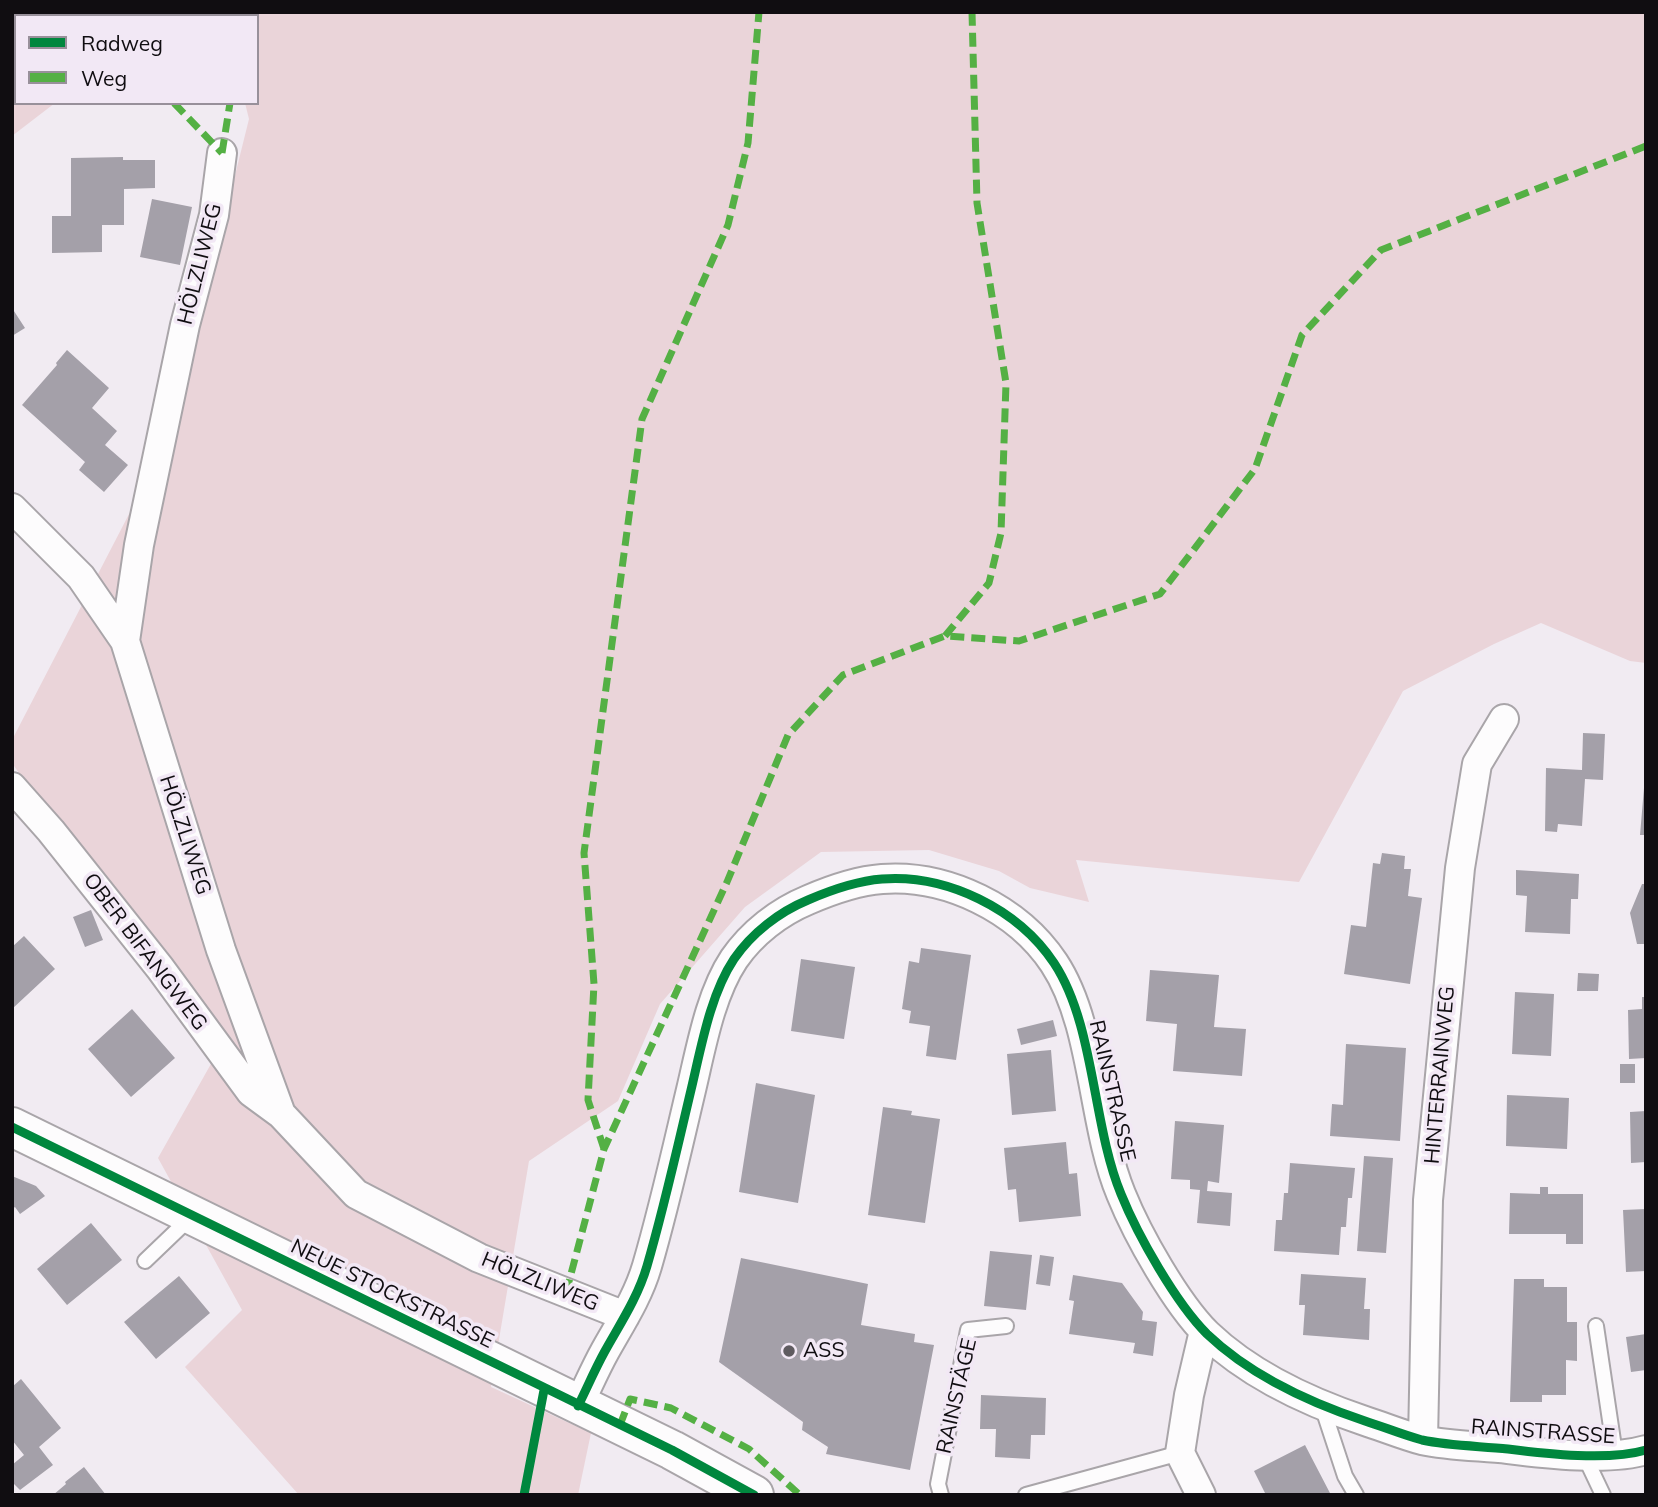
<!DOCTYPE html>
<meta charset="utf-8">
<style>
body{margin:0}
#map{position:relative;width:1658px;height:1507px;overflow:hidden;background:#f1ebf2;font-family:Mulish,sans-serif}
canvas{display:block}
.frame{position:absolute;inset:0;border:14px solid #100d11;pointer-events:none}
.legend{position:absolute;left:14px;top:14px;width:245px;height:91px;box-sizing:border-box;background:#f2e8f5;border:2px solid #98909a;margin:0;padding:9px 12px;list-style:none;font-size:21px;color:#100d11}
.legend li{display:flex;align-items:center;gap:14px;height:35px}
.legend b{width:35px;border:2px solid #98909a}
</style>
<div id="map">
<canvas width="1658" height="1507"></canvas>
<div class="frame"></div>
<ul class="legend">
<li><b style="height:9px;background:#00873e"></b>Radweg</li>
<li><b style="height:9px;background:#54b044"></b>Weg</li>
</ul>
</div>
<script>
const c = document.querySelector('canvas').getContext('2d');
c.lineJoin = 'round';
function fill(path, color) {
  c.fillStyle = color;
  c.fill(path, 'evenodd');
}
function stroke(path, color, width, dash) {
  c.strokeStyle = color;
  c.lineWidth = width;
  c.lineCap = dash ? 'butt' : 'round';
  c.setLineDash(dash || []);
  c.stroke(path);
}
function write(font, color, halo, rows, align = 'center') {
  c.font = font + ' Mulish,sans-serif';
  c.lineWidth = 7;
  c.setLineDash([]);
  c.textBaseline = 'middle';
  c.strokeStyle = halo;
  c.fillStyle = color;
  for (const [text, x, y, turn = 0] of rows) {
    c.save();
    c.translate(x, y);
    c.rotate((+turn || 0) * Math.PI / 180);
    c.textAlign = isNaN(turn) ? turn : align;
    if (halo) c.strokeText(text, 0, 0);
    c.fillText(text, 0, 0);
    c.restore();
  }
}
fill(new Path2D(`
 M 12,12 L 175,12 L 170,16 L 16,16 L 16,103 L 55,103 L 12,136 Z
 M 226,12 L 1646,12 L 1646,663 L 1630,661 L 1541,623 L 1494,644 L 1403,691 L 1299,882 L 1076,860 L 1089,902 L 1030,888 L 999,871 L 929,850 L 821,852 L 745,907 L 660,1004 L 618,1101 L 529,1161 L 491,1387 L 591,1433 L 578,1495 L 299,1495 L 185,1367 L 242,1310 L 158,1158 L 216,1055 L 12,763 L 12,740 L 171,433 L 249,119 L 245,103 L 257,103 L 257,16 L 226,16 Z`), '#ead4d9');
fill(new Path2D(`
 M 123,157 L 123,160 L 155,160 L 155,188 L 124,189 L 124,225 L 102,225 L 102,252 L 52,253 L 52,216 L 71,216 L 71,158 Z
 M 152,199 L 192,207 L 180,265 L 140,257 Z
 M 12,308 L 25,328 L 12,336 Z
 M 67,350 L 109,388 L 92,408 L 117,431 L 105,445 L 128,465 L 104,492 L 79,470 L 85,462 L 22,405 L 57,365 L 56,363 Z
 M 1583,733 L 1605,734 L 1603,780 L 1585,779 L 1582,826 L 1558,824 L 1557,832 L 1545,831 L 1546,768 L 1582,770 Z
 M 1644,788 L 1646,788 L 1646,835 L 1640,835 Z
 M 1382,853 L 1405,856 L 1404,869 L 1411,869 L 1408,896 L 1422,898 L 1410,984 L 1344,974 L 1351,925 L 1366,927 L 1373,863 L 1380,864 Z
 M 1516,870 L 1579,874 L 1578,899 L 1571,899 L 1570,934 L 1525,932 L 1527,896 L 1516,895 Z
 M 1642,884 L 1646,884 L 1646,944 L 1637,944 L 1630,913 Z
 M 91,910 L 103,940 L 85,947 L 73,917 Z
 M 24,936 L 55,969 L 12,1009 L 12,947 Z
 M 921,948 L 971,955 L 956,1060 L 926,1056 L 930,1026 L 909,1023 L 911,1011 L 902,1009 L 909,961 L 919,963 Z
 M 801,959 L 855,967 L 844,1039 L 791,1031 Z
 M 1150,970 L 1219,975 L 1214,1027 L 1246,1029 L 1242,1076 L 1173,1071 L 1177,1024 L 1146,1021 Z
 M 1578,973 L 1599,974 L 1598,991 L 1577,991 Z
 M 1515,992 L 1554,994 L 1551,1056 L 1512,1054 Z
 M 1642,997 L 1646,997 L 1646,1058 L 1629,1059 L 1628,1010 L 1642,1009 Z
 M 132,1009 L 175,1058 L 131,1097 L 88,1049 Z
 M 1053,1020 L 1057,1036 L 1021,1045 L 1017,1029 Z
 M 1346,1044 L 1406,1048 L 1400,1141 L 1330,1136 L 1332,1104 L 1343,1105 Z
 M 1051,1050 L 1056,1111 L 1012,1115 L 1007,1054 Z
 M 1620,1064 L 1635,1064 L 1635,1083 L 1620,1083 Z
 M 756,1083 L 815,1095 L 798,1203 L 739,1192 Z
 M 1507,1095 L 1569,1098 L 1567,1149 L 1506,1146 Z
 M 883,1107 L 912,1111 L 911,1115 L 940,1119 L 925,1223 L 868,1215 Z
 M 1646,1111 L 1646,1162 L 1631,1163 L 1630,1112 Z
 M 1175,1121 L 1224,1125 L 1219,1183 L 1208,1181 L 1207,1191 L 1232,1193 L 1230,1226 L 1197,1223 L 1200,1190 L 1190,1189 L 1190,1180 L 1171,1179 Z
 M 1066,1142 L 1069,1174 L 1077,1173 L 1081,1216 L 1019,1222 L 1016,1189 L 1008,1190 L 1004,1148 Z
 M 1364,1156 L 1393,1158 L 1386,1253 L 1357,1251 Z
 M 1290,1163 L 1355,1168 L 1352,1198 L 1348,1198 L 1346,1227 L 1341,1227 L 1339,1255 L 1274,1251 L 1276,1220 L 1282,1220 L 1284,1193 L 1288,1193 Z
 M 12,1176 L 36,1186 L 45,1196 L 20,1214 L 15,1207 L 12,1209 Z
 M 1540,1187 L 1548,1187 L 1548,1194 L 1583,1194 L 1583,1244 L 1566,1244 L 1566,1234 L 1509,1234 L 1510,1193 L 1540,1194 Z
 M 1646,1209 L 1646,1271 L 1626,1272 L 1623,1210 Z
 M 91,1223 L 122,1260 L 67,1305 L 37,1269 Z
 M 990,1251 L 1032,1255 L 1026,1310 L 984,1306 Z
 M 1040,1255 L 1054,1257 L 1050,1286 L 1036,1284 Z
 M 741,1258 L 868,1284 L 861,1325 L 915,1334 L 914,1342 L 934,1345 L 910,1470 L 826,1454 L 828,1447 L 802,1430 L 803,1422 L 719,1362 Z
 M 1301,1274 L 1366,1278 L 1364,1309 L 1370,1309 L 1369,1340 L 1303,1335 L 1305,1305 L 1299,1305 Z
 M 1073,1275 L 1122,1283 L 1143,1312 L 1142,1320 L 1157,1322 L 1153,1356 L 1133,1353 L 1135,1343 L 1069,1334 L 1074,1301 L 1069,1300 Z
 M 179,1276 L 210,1313 L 156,1359 L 124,1322 Z
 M 1514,1279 L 1544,1279 L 1544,1287 L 1567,1287 L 1567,1322 L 1577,1322 L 1577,1361 L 1566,1360 L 1566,1395 L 1542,1395 L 1542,1402 L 1510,1402 Z
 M 1646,1334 L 1646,1370 L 1631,1372 L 1626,1337 Z
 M 21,1379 L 61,1428 L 39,1447 L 53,1465 L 20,1490 L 12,1482 L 12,1465 L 24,1455 L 12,1440 L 12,1387 Z
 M 981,1395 L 1046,1398 L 1045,1435 L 1031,1435 L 1030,1459 L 995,1457 L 996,1429 L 980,1429 Z
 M 1305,1445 L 1331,1495 L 1266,1495 L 1254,1471 Z
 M 84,1467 L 106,1495 L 53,1495 L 66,1484 L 65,1482 Z`), '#a4a0a9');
const lane = new Path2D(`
 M 145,1261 L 192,1216
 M 1596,1326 L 1615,1454
 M 1322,1406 L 1345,1476 L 1356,1495
 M 1584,1455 L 1603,1495
 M 941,1495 L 938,1484 L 968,1330 L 1006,1326
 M 1026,1495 L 1180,1453`);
const street = new Path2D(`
 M 222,153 L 214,215 L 185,325 L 139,545 L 125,641 L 221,950 L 281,1114 L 356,1194 L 479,1258 L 625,1316
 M 12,508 L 81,577 L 125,641
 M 12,787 L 51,831 L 160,968 L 251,1092 L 281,1114
 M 578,1406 C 587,1388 595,1369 605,1351 C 620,1324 638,1297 647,1266 C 664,1208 677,1149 691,1090 C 701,1048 710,995 734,959 C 752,933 779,912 808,900 C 831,890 856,881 882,879 C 947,874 1018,909 1054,963 C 1095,1025 1092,1124 1121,1194 C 1138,1236 1176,1303 1207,1334 C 1251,1376 1308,1402 1365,1421 C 1384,1427 1403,1435 1422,1440 C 1450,1446 1480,1446 1508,1449 C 1547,1454 1609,1461 1646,1450
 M 1423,1440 L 1428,1200 L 1460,868 L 1477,764 L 1504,719
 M 1201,1495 L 1180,1453 L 1189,1395 L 1204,1331`);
const secondary = new Path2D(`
 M 12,1127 L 672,1450 L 754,1495`);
stroke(lane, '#a9a5a9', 18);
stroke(street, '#a9a5a9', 32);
stroke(secondary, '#a9a5a9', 42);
stroke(lane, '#fdfcfd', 14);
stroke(street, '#fdfcfd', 28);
stroke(secondary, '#fdfcfd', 38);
stroke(new Path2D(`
 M 86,12 L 89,16
 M 243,16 L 243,12
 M 174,103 L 222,153
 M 222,153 L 230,103
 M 945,636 L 989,583 L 1001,533 L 1006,383 L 977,203 L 972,12
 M 604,1149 L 588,1100 L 594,984 L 584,853 L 642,419 L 728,225 L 748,143 L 759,12
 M 566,1293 L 604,1149 L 727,882 L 788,735 L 843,675 L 945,636 L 1019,641 L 1160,594 L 1255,469 L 1302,335 L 1381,250 L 1646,146
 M 620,1425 L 630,1399 L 671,1408 L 749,1449 L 800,1495`), '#54b044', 7, [14, 7]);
stroke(new Path2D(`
 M 12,1127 L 672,1450 L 754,1495
 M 578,1406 C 587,1388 595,1369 605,1351 C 620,1324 638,1297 647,1266 C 664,1208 677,1149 691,1090 C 701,1048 710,995 734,959 C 752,933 779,912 808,900 C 831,890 856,881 882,879 C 947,874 1018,909 1054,963 C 1095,1025 1092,1124 1121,1194 C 1138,1236 1176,1303 1207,1334 C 1251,1376 1308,1402 1365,1421 C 1384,1427 1403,1435 1422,1440 C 1450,1446 1480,1446 1508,1449 C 1547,1454 1609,1461 1646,1450
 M 524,1495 L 544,1390`), '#00873e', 9);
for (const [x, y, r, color] of [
 [789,1351,7,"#5f5b60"]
]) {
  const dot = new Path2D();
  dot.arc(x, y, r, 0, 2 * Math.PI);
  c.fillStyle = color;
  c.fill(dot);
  stroke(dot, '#f2e8f5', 2.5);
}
write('21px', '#100d11', '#f2e8f5', [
 ["HÖLZLIWEG",200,264,-76],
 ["HÖLZLIWEG",185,835,72],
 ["OBER BIFANGWEG",145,952,53],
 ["HINTERRAINWEG",1440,1075,-85],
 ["RAINSTRASSE",1112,1091,77],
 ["HÖLZLIWEG",540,1282,22],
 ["NEUE STOCKSTRASSE",392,1294,26],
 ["RAINSTÄGE",957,1396,-77],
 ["RAINSTRASSE",1543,1432,4]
]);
write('21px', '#100d11', '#f2e8f5', [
 ["ASS",803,1351]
], 'left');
</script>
